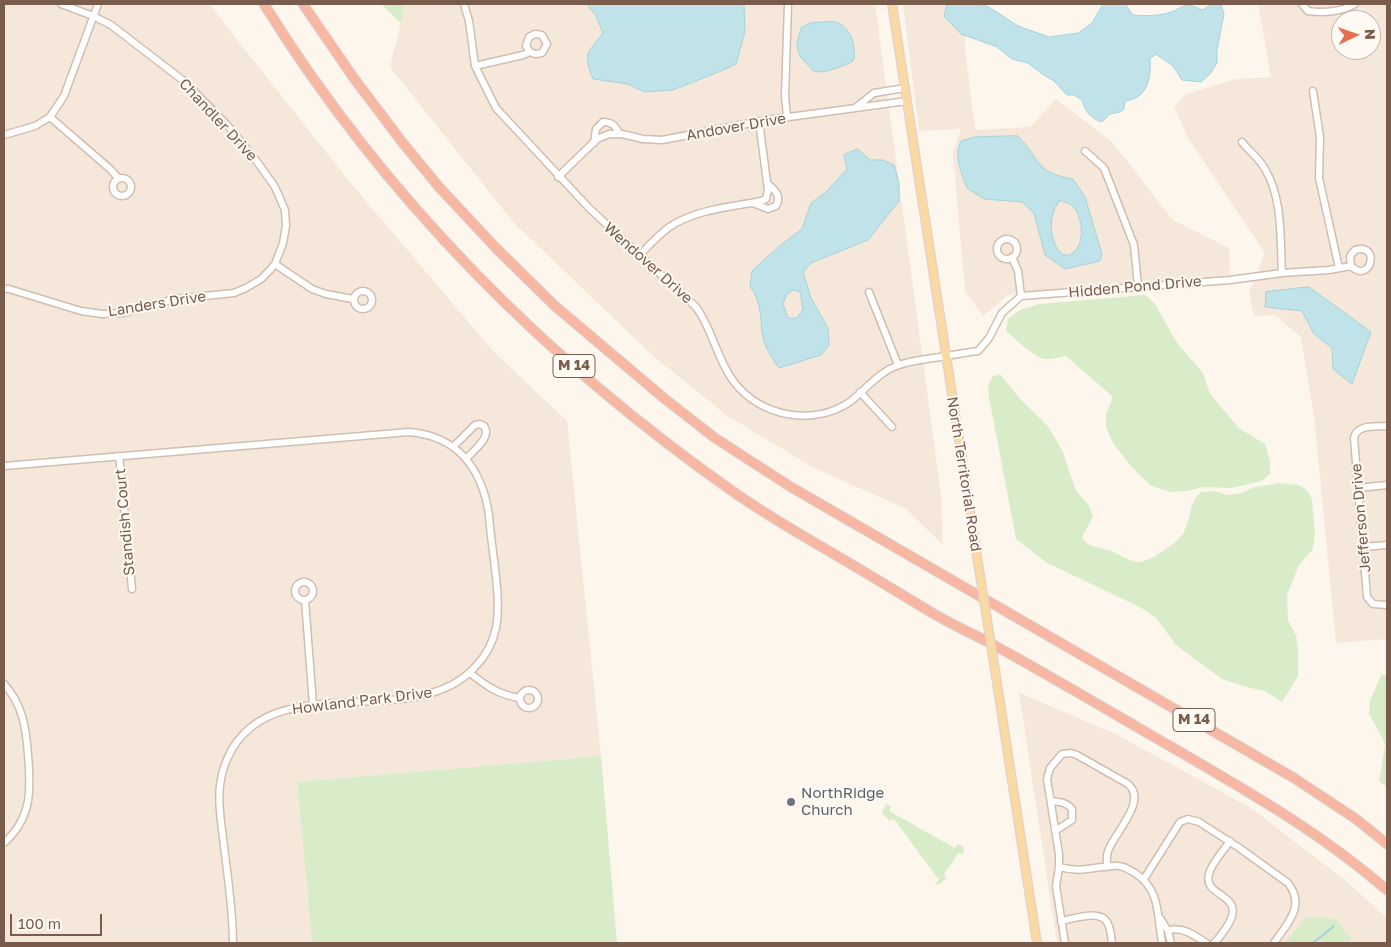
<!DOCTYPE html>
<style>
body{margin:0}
#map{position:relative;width:1391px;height:947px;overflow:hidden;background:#fdf6ec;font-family:"Golos Text",sans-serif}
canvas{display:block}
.frame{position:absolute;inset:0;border:5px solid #7a5c4d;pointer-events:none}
.north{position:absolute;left:1331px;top:10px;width:50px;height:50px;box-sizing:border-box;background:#fffaf3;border:1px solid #cabbb1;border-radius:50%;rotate:87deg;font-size:14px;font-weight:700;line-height:20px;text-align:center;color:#7a5c4d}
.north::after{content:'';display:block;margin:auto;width:18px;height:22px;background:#e76f51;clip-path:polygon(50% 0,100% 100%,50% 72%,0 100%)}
.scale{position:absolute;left:10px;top:914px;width:92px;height:22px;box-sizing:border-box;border:2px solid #7a5c4d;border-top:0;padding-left:6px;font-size:15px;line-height:18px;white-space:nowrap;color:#7a5c4d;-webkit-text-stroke:4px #fffaf3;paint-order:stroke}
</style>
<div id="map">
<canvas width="1391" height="947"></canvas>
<div class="frame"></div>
<div class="north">N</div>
<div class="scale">100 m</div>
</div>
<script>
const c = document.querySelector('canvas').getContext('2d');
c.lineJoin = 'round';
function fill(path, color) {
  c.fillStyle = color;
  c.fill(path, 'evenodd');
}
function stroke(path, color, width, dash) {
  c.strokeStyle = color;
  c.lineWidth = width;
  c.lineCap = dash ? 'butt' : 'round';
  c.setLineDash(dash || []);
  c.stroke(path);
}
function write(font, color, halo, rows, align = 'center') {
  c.font = font + ' "Golos Text",sans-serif';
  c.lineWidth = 4;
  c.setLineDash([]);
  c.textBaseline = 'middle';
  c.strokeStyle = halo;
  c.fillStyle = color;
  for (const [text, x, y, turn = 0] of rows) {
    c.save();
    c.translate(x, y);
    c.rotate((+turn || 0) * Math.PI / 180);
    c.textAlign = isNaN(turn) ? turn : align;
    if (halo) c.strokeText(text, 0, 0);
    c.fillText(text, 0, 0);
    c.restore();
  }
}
fill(new Path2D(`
 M 4,4 L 209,4 L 348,180 L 493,351 L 567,421 L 601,756 L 297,782 L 312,943 L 4,943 Z
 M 404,4 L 875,4 L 941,495 L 943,545 L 905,508 L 816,469 L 726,415 L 651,354 L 513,222 L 390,67 L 401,23 Z
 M 903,4 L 965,4 L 965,48 L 975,130 L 1030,127 L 1056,99 L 1112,142 L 1173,220 L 1229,248 L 1230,275 L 1008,295 L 983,316 L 965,291 L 953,154 L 961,129 L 919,131 Z
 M 1258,4 L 1387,4 L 1387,639 L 1336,643 L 1314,415 L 1301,337 L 1275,315 L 1254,316 L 1249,292 L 1265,253 L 1188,138 L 1174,107 L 1186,94 L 1236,79 L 1271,77 ZM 1341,20 L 1371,20 L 1371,50 L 1341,50 Z
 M 1019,693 L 1114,733 L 1251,808 L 1346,881 L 1387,918 L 1387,943 L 1057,943 Z`), '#f5e8da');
fill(new Path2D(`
 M 381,4 L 404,4 L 401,23 Z
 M 1146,295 L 1155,304 L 1177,343 L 1203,373 L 1210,394 L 1240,429 L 1265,444 L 1270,461 L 1270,474 L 1262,481 L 1231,488 L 1204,487 L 1187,491 L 1170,492 L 1150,485 L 1131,466 L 1113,443 L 1106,427 L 1106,415 L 1113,397 L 1066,356 C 1058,357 1049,361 1041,358 C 1030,353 1014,339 1006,330 L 1008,319 L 1020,310 L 1039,304 Z
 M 1000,374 L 1020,399 L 1047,425 L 1062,450 L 1076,491 L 1088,504 L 1093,517 L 1082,537 C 1086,547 1099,547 1108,550 C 1117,553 1128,561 1137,562 C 1149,563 1177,543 1183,534 C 1191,521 1188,504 1201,492 L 1215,491 L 1227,495 L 1241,493 L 1255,487 L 1279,483 L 1298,485 L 1307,490 L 1312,500 L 1315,535 L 1313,549 L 1299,565 L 1287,595 L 1288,621 L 1296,635 L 1298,649 L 1298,676 L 1282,702 L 1263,690 L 1250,688 L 1222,679 L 1176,645 L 1156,618 L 1140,607 L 1047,563 L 1016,539 L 989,397 L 988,385 L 993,376 Z
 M 1381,675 L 1387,675 L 1387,787 L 1379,781 L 1385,745 L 1383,739 L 1369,714 L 1370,701 Z
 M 601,756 L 617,943 L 312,943 L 297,782 Z
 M 886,804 L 891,806 L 889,811 L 955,848 L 958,844 L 964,847 L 963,854 L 958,853 L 950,866 L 944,874 L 946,879 L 938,885 L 935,884 L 939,880 L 894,819 L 889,821 L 882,812 Z
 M 1307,917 L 1337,919 L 1351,939 L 1350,943 L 1285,943 Z`), '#d8ecc9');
const water = new Path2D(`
 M 587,4 L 744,4 L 745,32 L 736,64 L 721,71 L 673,90 L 644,92 L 628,84 L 593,79 C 583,51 586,56 603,33 L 596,16 Z
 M 951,4 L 979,4 L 989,7 L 1018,26 L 1049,37 L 1078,33 L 1092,23 L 1103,4 L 1125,4 L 1133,15 C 1144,16 1157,16 1168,13 C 1186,8 1180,0 1203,10 L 1212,4 L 1221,4 L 1224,14 L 1217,50 L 1217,63 L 1210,74 L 1201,82 L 1182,80 L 1173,66 L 1156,54 L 1150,59 C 1151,79 1148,98 1125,101 L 1124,109 L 1120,112 L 1110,114 L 1102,122 C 1091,119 1085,111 1082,100 L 1074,95 L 1067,95 L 1054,81 L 1042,74 L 1028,63 L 1012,59 L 997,47 L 961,34 L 944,16 L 947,5 Z
 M 822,22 C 826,22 831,21 835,22 C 851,26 856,46 854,60 C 848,65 822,75 814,71 C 811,70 810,67 808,65 C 794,52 795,44 802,27 L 811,23 Z
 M 1018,136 C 1042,161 1034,172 1073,179 L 1085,197 L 1102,254 L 1100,261 L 1065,269 L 1045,255 L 1034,213 L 1022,202 L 984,199 L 967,188 C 962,175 953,154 961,141 L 975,137 ZM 1059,201 C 1070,202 1075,206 1079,217 C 1090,251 1060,274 1052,234 C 1050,222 1052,212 1059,201 Z
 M 858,149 L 870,160 L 883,160 L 894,165 L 899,183 L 899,201 L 868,240 L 811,263 L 803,272 L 811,298 L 828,328 L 829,345 L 821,355 L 779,368 C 771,357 764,346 762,332 C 760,313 761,302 750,286 L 752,271 L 777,248 L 802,229 L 811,203 L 826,192 L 847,169 L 844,155 ZM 794,290 L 800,292 L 803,309 L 797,318 L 788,318 L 783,304 L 787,294 Z
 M 1309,287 L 1371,332 L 1352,384 L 1333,369 L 1332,348 L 1314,334 L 1302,311 L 1265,307 L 1266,292 Z`);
fill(water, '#bfe3e8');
stroke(water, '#a5d3da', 1);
stroke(new Path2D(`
 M 1313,943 L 1334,926`), '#a5d3da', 2);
const minor = new Path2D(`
 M 464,4 L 469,21 L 475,66 L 496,108 L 589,208 L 696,307 C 713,330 717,360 734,382 C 761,417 814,427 851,401 C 866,389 878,373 896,366 C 908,361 921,360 933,358 C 948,356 963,353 978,351 L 989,338 L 1002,313 L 1021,296 L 1230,280 L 1282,273 L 1329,270 L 1351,266 C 1371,285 1381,242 1355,250 L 1350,256 L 1351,266
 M 1302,4 L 1308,11 C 1323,13 1342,12 1355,4
 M 475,66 L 523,55 L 530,52 L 535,54 L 542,53 L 547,44 L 542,35 L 535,34 L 529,37 L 526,46 L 530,52
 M 1313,91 L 1320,137 L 1319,178 L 1339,268
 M 855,108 L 874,93 L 905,88
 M 50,117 L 110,169 L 118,178
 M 787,117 L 785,96 L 788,4
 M 4,135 L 35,126 L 50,117 L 64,96 L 98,4
 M 1242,142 C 1249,151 1260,159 1265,169 C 1283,199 1280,239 1282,273
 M 594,143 L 596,129 L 603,122 C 612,122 616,126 619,134
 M 1085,151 L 1104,168 L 1134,245 L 1138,286
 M 558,177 L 597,139 L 609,134 L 622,134 L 643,139 L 662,140 L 767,120 L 907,101
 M113 187a9 9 0 1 1 18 0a9 9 0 1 1-18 0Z
 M 753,203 L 768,209 L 776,206 C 782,196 775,190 767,183
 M997 249a10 10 0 1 1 20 0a10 10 0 1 1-20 0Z
 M 639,256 C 649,245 659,234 671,226 C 697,209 732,207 761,201 L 766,199 L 768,190 L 759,121
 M 1012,257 L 1018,271 L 1021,296
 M 275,264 L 312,289 L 326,294 L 353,299
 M 4,289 L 9,289 L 81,311 L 102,314 L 123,313 L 175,299 L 234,293 L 246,288 L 261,279 L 270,270 L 275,264 L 283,243 L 286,226 L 285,210 L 275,187 L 258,163 L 228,126 L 185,82 L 111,25 L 93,16 L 61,4
 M354 300a9 9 0 1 1 18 0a9 9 0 1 1-18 0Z
 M 869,292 L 898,365
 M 860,392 L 892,427
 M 1387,426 C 1375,427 1357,424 1354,438 L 1367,597 L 1373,604 L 1387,605
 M 453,447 L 475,425 L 480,424 L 484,426 C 492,437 474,450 466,459
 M 119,456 L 132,589
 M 4,466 L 409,432 C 458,436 482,469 489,515 C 491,549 502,596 496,628 C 493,642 486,656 475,667 C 412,737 261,659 224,767 C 216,791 220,814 223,838 C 227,873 233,908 233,943
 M 1358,488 L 1387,485
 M 1363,547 L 1387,545
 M295 591a9 9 0 1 1 18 0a9 9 0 1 1-18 0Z
 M 305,600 L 313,705
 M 470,673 C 486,686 499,695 520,698
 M 4,684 C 23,705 26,728 28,755 C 31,790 32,818 4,843
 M520 699a9 9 0 1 1 18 0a9 9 0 1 1-18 0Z
 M 1051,801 C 1060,802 1066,802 1072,809 L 1072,820 L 1055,831
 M 1059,867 C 1082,873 1091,867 1113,866 C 1122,865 1128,869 1135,873 C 1161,890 1157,916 1162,943
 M 1144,879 L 1180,822 L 1188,819 L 1199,822 L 1238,847 L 1288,883 C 1306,906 1287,924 1274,943
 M 1160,918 L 1168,931 L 1171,943
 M 1061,921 C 1073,919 1102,908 1108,924 C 1111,930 1111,937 1112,943
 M 1168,931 C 1180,925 1196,936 1206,943
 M 1065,943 L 1056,886 L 1059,867 L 1059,854 L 1047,779 L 1050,768 L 1062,754 L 1071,753 L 1077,755 L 1128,784 C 1148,801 1115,832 1108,851 C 1106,856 1107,861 1107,867
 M 1214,943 C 1219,939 1222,933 1226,928 C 1250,892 1202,899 1209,874 C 1211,864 1224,850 1230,841`);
const major = new Path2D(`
 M 892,4 L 979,569
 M 995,670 L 1037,943`);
const highway = new Path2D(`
 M 264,4 C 384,198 548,362 735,493 C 767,515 801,535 834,554 C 868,574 901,594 934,614 C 953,625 973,634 992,644 C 1056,679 1119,717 1182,753 C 1256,796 1322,834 1387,890
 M 303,4 L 353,77 L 402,142 L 439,187 L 496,248 L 555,306 L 665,399 L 715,438 L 791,487 L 1294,778 L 1356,819 L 1387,844`);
stroke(minor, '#d1beb0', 9);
stroke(major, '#dad1cd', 10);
stroke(highway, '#dad1cd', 11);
stroke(minor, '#fff', 6);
stroke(major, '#fbd9a5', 8);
stroke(highway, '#f7b7a3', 9);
const majorBridge = new Path2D(`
 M 979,569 L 995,670`);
stroke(majorBridge, '#dad1cd', 10, []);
stroke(majorBridge, '#fbd9a5', 8);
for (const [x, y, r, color] of [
 [791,802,5,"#6b7280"]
]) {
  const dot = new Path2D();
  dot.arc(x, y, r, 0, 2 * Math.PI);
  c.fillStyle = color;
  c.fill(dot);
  stroke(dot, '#fffaf3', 2);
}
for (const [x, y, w] of [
 [574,366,42],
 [1194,720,42]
]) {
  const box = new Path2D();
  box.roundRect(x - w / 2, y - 11.5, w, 23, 4);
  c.fillStyle = '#fffaf3';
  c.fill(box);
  stroke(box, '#7a5c4d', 1);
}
write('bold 14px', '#7a5c4d', null, [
 ["M 14",574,366],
 ["M 14",1194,720]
]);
write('15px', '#7a5c4d', '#fffaf3', [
 ["Chandler Drive",218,120,47],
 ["Andover Drive",736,127,-10],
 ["Wendover Drive",648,263,42],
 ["Hidden Pond Drive",1135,287,-5],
 ["Landers Drive",157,304,-9],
 ["North Territorial Road",964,474,81],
 ["Jefferson Drive",1361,518,-95],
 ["Standish Court",125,522,-95],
 ["Howland Park Drive",362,701,-7]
]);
write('15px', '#5b616d', '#fffaf3', [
 ["NorthRidge",801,793],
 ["Church",801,810]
], 'left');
</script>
